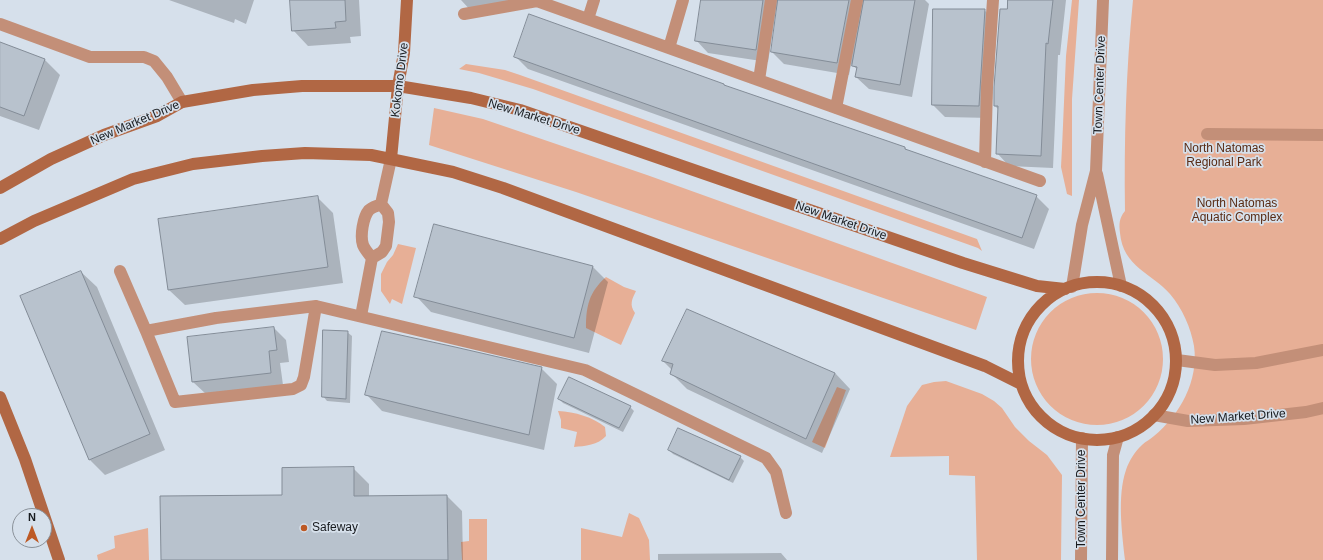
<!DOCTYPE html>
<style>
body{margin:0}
#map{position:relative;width:1323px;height:560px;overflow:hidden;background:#d6e0eb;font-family:Helvetica,sans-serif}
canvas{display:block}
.north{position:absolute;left:12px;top:508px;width:40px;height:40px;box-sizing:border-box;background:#d6e0eb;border:1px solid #8a9199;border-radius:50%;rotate:0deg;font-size:11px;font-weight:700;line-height:16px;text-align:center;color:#171a1e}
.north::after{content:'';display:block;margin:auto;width:14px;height:18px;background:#bd5924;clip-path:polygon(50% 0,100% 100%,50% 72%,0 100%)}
</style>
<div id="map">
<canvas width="1323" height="560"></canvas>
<div class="north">N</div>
</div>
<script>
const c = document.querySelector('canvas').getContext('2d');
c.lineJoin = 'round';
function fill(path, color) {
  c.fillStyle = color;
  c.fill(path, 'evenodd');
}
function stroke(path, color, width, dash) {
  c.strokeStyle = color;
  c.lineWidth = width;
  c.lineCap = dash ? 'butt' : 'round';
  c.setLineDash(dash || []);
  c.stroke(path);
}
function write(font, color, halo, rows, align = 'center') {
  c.font = font + ' Helvetica,sans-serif';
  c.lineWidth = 3.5;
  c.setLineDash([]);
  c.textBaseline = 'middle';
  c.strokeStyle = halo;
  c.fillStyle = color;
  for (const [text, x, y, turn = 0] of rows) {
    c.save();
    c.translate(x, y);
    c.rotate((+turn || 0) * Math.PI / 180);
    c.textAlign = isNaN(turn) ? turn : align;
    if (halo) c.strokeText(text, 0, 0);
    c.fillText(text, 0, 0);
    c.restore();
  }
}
fill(new Path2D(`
 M 1072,0 L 1079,0 L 1072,99 L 1072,196 L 1067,194 L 1061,167 L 1062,148 L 1066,56 Z
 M 1133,0 L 1323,0 L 1323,560 L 1125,560 C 1122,533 1117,496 1126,470 C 1129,461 1135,451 1142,445 C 1146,441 1151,439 1154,436 C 1180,415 1199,380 1194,346 C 1191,328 1182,308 1170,294 C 1152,273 1123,267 1120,233 C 1119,224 1119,218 1125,211 C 1124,140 1126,70 1133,0 Z
 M 466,64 L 505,70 L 520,75 L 977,239 L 982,251 L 978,248 L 533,89 L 479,73 L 459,69 Z
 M 434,108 L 483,119 L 647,175 L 987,297 L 976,330 L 576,192 L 429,145 Z
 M 398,244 L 416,248 L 402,304 L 392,299 L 390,304 L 381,291 L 381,274 L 387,262 L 393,255 Z
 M 606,277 L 624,287 L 636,291 C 632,299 629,305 635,313 L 621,345 L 586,328 C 586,306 589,292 606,277 Z
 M1031 359a66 66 0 1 1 132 0a66 66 0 1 1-132 0Z
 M 946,381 L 982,394 L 994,401 L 1002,408 L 1015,427 L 1029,441 L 1047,455 L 1062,475 L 1061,560 L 977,560 L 975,476 L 949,475 L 949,456 L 890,457 L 907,406 L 922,385 L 934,382 Z
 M 837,387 L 846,390 L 825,448 L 812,442 Z
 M 558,411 C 575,412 593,417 605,427 L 606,436 C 598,445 585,446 574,447 L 577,432 L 561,428 L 561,420 Z
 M 629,513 L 639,518 L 649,540 L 650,560 L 581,560 L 581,528 L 622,537 Z
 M 469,519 L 487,519 L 487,560 L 462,560 L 461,542 L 469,541 Z
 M 148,528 L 149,560 L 98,560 L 97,555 L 115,548 L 114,536 Z`), '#e7af96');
fill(new Path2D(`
 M 169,0 L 254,0 L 246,24 L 235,19 L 234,23 Z
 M 291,0 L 359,0 L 361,36 L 350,37 L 351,43 L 308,46 L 293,30 Z
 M 461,0 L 536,0 L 473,13 Z
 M 702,0 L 925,0 L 929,4 L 912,97 L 869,89 L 856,77 L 858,70 L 851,64 L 849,75 L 784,64 L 772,52 L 778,8 L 776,11 L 768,62 L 708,53 L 696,40 Z
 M 1009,0 L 1066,0 L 1060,55 L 1058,55 L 1053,168 L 1009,166 L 997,153 L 999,110 L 995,106 Z
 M 984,10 L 997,22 L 991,118 L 945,117 L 933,105 Z
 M 0,43 L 45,60 L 60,75 L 39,130 L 0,116 Z
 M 515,56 L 725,86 L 905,148 L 907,150 L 1036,196 L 1049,209 L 1034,249 L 528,69 Z
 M 317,197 L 333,213 L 343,283 L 185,305 L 169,290 Z
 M 434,225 L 593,267 L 608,282 L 589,353 L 431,312 L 416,296 Z
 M 81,272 L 97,287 L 165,450 L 105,475 L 90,460 Z
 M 274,328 L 286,340 L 289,362 L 280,363 L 283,385 L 206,394 L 193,382 L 188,338 Z
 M 347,332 L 352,336 L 350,403 L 327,401 L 323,396 Z
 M 663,361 L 835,373 L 850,389 L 822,453 L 687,389 L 671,373 L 672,370 Z
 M 541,368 L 557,384 L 544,450 L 382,411 L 367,395 Z
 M 559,399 L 630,407 L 634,411 L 623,432 L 563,403 Z
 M 669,450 L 740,457 L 744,461 L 733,483 L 673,454 Z
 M 353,468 L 369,484 L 369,497 L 447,496 L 462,511 L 463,560 L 162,560 L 283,496 Z
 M 781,553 L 787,560 L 658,560 L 658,554 Z`), '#0003');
const building = new Path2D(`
 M 290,0 L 345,0 L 346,21 L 335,22 L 336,28 L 292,31 Z
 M 701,0 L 763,0 L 756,50 L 695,41 Z
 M 778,0 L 849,0 L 837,63 L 771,52 Z
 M 864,0 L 915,0 L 900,85 L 855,77 L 857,67 L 852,66 Z
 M 1008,0 L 1053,0 L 1048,44 L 1046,43 L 1041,156 L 996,154 L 998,106 L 994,106 L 994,87 L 1000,9 L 1007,9 Z
 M 933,9 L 985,9 L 979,106 L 932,105 Z
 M 529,14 L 724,84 L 724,85 L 905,147 L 905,149 L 1037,195 L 1022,238 L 514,57 Z
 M 0,42 L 45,59 L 24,116 L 0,107 Z
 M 318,196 L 328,267 L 168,290 L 158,219 Z
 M 434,224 L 593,266 L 574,338 L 414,297 Z
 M 81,271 L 150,434 L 89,460 L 20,296 Z
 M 687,309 L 835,373 L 806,439 L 670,374 L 673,364 L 662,361 Z
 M 274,327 L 277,350 L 269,351 L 271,373 L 192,382 L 187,337 Z
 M 323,330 L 348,331 L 346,399 L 322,397 Z
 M 382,331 L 455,347 L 542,367 L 529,435 L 365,395 Z
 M 569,377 L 631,406 L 619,428 L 558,399 Z
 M 678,428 L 741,456 L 729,480 L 668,450 Z
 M 354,467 L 354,496 L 447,495 L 448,560 L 161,560 L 160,496 L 282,495 L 282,468 Z`);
fill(building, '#b8c2cd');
stroke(building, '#838c97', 1);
stroke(new Path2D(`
 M 683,0 L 669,48 L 1040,181
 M 464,14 L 537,1 L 669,48
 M 588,19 L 594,0
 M 0,24 L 90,57 L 144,57 L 154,61 L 167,77 L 182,102
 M 759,80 L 771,0
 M 836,108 L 857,0
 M 1207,134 L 1323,135
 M 985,162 L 987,87 L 993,0
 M 381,204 L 388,213 L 389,222 L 386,246 L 382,252 L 372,258 C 369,254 365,250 363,245 C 360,236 363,217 369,210 C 372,207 377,206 381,204 L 391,159
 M 120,271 L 146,331
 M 316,306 L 304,377 L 301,385 L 293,389 L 175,402 L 146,331 L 216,318 L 316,306 L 585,370 L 766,458 L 776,472 L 786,513
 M 361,316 L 372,258`), '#c38f78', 12);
stroke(new Path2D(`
 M 1097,174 L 1121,286
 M 1072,287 L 1082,225 L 1096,171 L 1103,0
 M 1177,360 L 1215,365 L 1256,363 L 1323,350
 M 1154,415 L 1188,421 L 1244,419 L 1306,412 L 1323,408
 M 1081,560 L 1082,438
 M 1112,560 L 1113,455 L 1118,437`), '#c38f78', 12);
stroke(new Path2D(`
 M 391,159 L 398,86 L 404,53 L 407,0
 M 0,188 L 51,159 L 104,135 L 157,116 L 182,102 L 253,90 L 302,86 L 398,86 L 471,98 L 520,110 L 963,263 L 1037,286 L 1065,289
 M 0,239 L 34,221 L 133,179 L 193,164 L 262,156 L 305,153 L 371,155 L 453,172 L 503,188 L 985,366 L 1021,384
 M1018 361a79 79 0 1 1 158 0a79 79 0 1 1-158 0Z
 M 0,397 L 25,459 L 59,560`), '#b16744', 12);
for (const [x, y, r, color] of [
 [304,528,4,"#bd5924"]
]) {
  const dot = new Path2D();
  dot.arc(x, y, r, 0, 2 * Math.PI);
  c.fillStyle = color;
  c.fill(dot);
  stroke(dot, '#d6e0eb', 1.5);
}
write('12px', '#171a1e', '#d6e0eb', [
 ["Kokomo Drive",400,80,-83],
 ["Town Center Drive",1100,85,-88],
 ["New Market Drive",534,117,17],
 ["New Market Drive",135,123,-23],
 ["New Market Drive",841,221,19],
 ["New Market Drive",1238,417,-4],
 ["Town Center Drive",1082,499,-90]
]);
write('12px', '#592b14', '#d6e0eb', [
 ["North Natomas",1224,149],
 ["Regional Park",1224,163],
 ["North Natomas",1237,204],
 ["Aquatic Complex",1237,218]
]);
write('12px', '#171a1e', '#d6e0eb', [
 ["Safeway",312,528]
], 'left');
</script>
